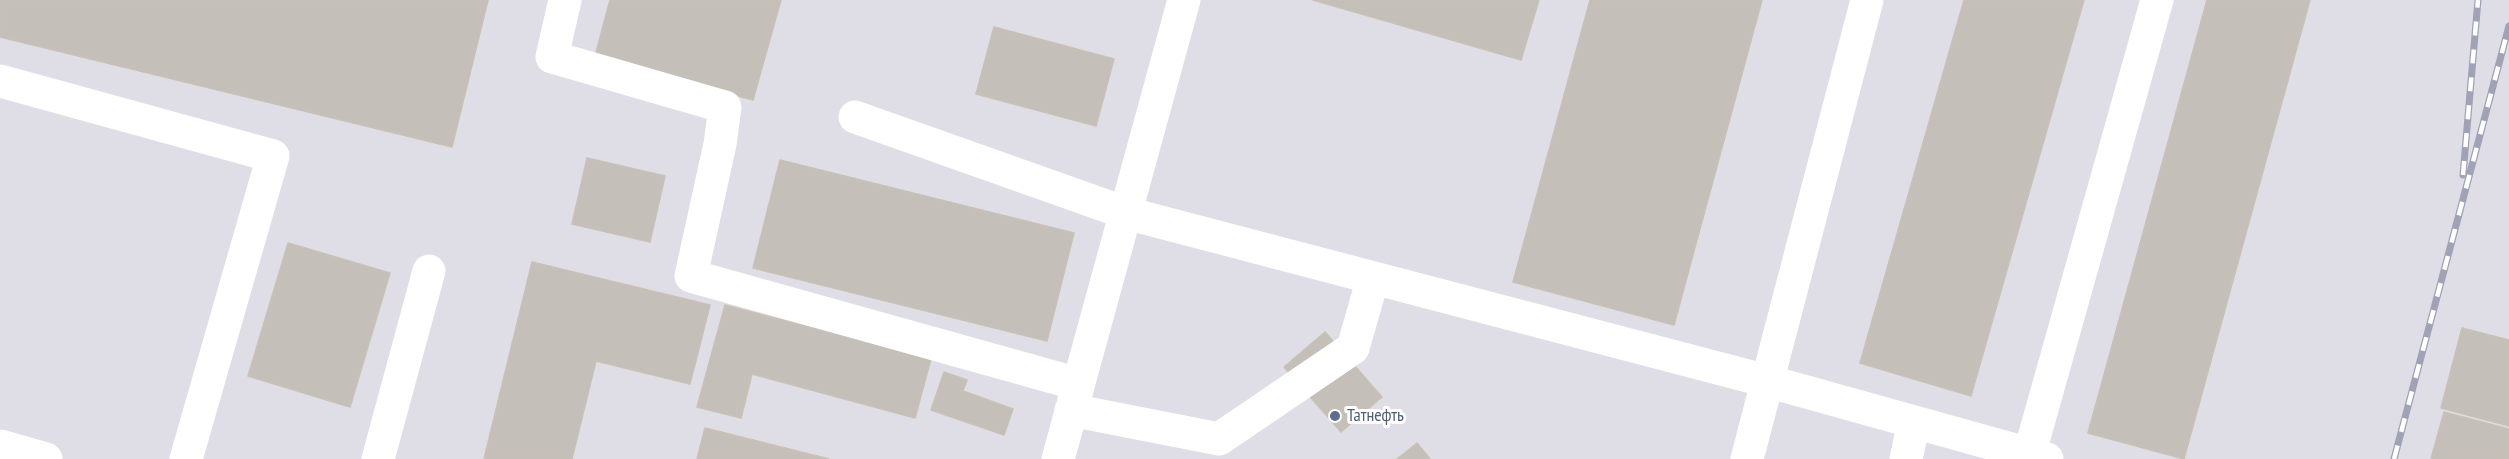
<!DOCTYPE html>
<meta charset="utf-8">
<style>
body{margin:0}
canvas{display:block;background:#ede5dd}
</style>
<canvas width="2509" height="459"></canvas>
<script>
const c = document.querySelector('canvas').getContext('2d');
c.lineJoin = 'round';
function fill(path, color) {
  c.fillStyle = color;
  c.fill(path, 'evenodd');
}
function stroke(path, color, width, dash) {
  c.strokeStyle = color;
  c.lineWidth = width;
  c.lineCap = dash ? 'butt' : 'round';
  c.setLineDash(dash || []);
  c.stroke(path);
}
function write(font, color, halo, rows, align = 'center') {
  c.font = font + ' "PT Sans Narrow",sans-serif';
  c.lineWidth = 6;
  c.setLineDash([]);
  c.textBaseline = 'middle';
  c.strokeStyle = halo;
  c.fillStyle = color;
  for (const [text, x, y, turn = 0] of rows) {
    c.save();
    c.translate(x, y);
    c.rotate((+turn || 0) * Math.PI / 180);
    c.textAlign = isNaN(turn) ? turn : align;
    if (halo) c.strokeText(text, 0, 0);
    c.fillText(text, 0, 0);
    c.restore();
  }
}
fill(new Path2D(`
 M 0,0 L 2509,0 L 2509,459 L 0,459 Z`), '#dfdde5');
const building = new Path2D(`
 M 0,0 L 488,0 L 452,147 L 0,37 Z
 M 610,0 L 781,0 L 753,100 L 595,56 Z
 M 1313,0 L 1539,0 L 1521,60 Z
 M 1590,0 L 1762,0 L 1674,325 L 1513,282 Z
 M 1964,0 L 2084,0 L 1971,396 L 1860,363 Z
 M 2207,0 L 2310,0 L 2184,459 L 2088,433 Z
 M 994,27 L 1114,59 L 1096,126 L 976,94 Z
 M 587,158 L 665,176 L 650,242 L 572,224 Z
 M 780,160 L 1074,233 L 1047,341 L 753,268 Z
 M 288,243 L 390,273 L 350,407 L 248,376 Z
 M 532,262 L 710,305 L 690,384 L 596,361 L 572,459 L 484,459 Z
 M 725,305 L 931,359 L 915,418 L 752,374 L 741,418 L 697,407 Z
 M 2462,328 L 2509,340 L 2509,426 L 2441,408 Z
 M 1325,332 L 1382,397 L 1341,432 L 1284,367 Z
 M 944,372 L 967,380 L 963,391 L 1013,409 L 1004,435 L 931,410 Z
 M 2444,412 L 2509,429 L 2509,459 L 2431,459 Z
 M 705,428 L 829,459 L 697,459 Z
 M 1417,443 L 1430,459 L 1397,459 Z`);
fill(building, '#c5bfb9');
stroke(building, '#c8c1b6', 1.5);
stroke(new Path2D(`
 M 565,0 L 552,57 L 725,107 L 720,144 L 691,276 L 1078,384
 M 0,81 L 273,156 L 186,459
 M 855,117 L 1126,213 L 1767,381 L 2047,459
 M 1071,410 L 1219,439 L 1353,348 L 1373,278
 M 0,446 L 46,459
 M 378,459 L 429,271
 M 1058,459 L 1184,0
 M 1747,459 L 1867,0
 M 1906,459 L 1914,422
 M 2028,459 L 2157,0`), '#fff', 33);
const rail = new Path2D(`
 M 2463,175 L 2478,0
 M 2394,459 L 2509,26`);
stroke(rail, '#9fa3b5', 7);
stroke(rail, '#fff', 4.5, [14]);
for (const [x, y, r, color] of [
 [1335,416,6,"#5c6f8a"]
]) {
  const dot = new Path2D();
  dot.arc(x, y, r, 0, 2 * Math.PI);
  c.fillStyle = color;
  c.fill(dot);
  stroke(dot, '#fff', 2);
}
write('18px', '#4e5e75', '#fff', [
 ["Татнефть",1347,416]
], 'left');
</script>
